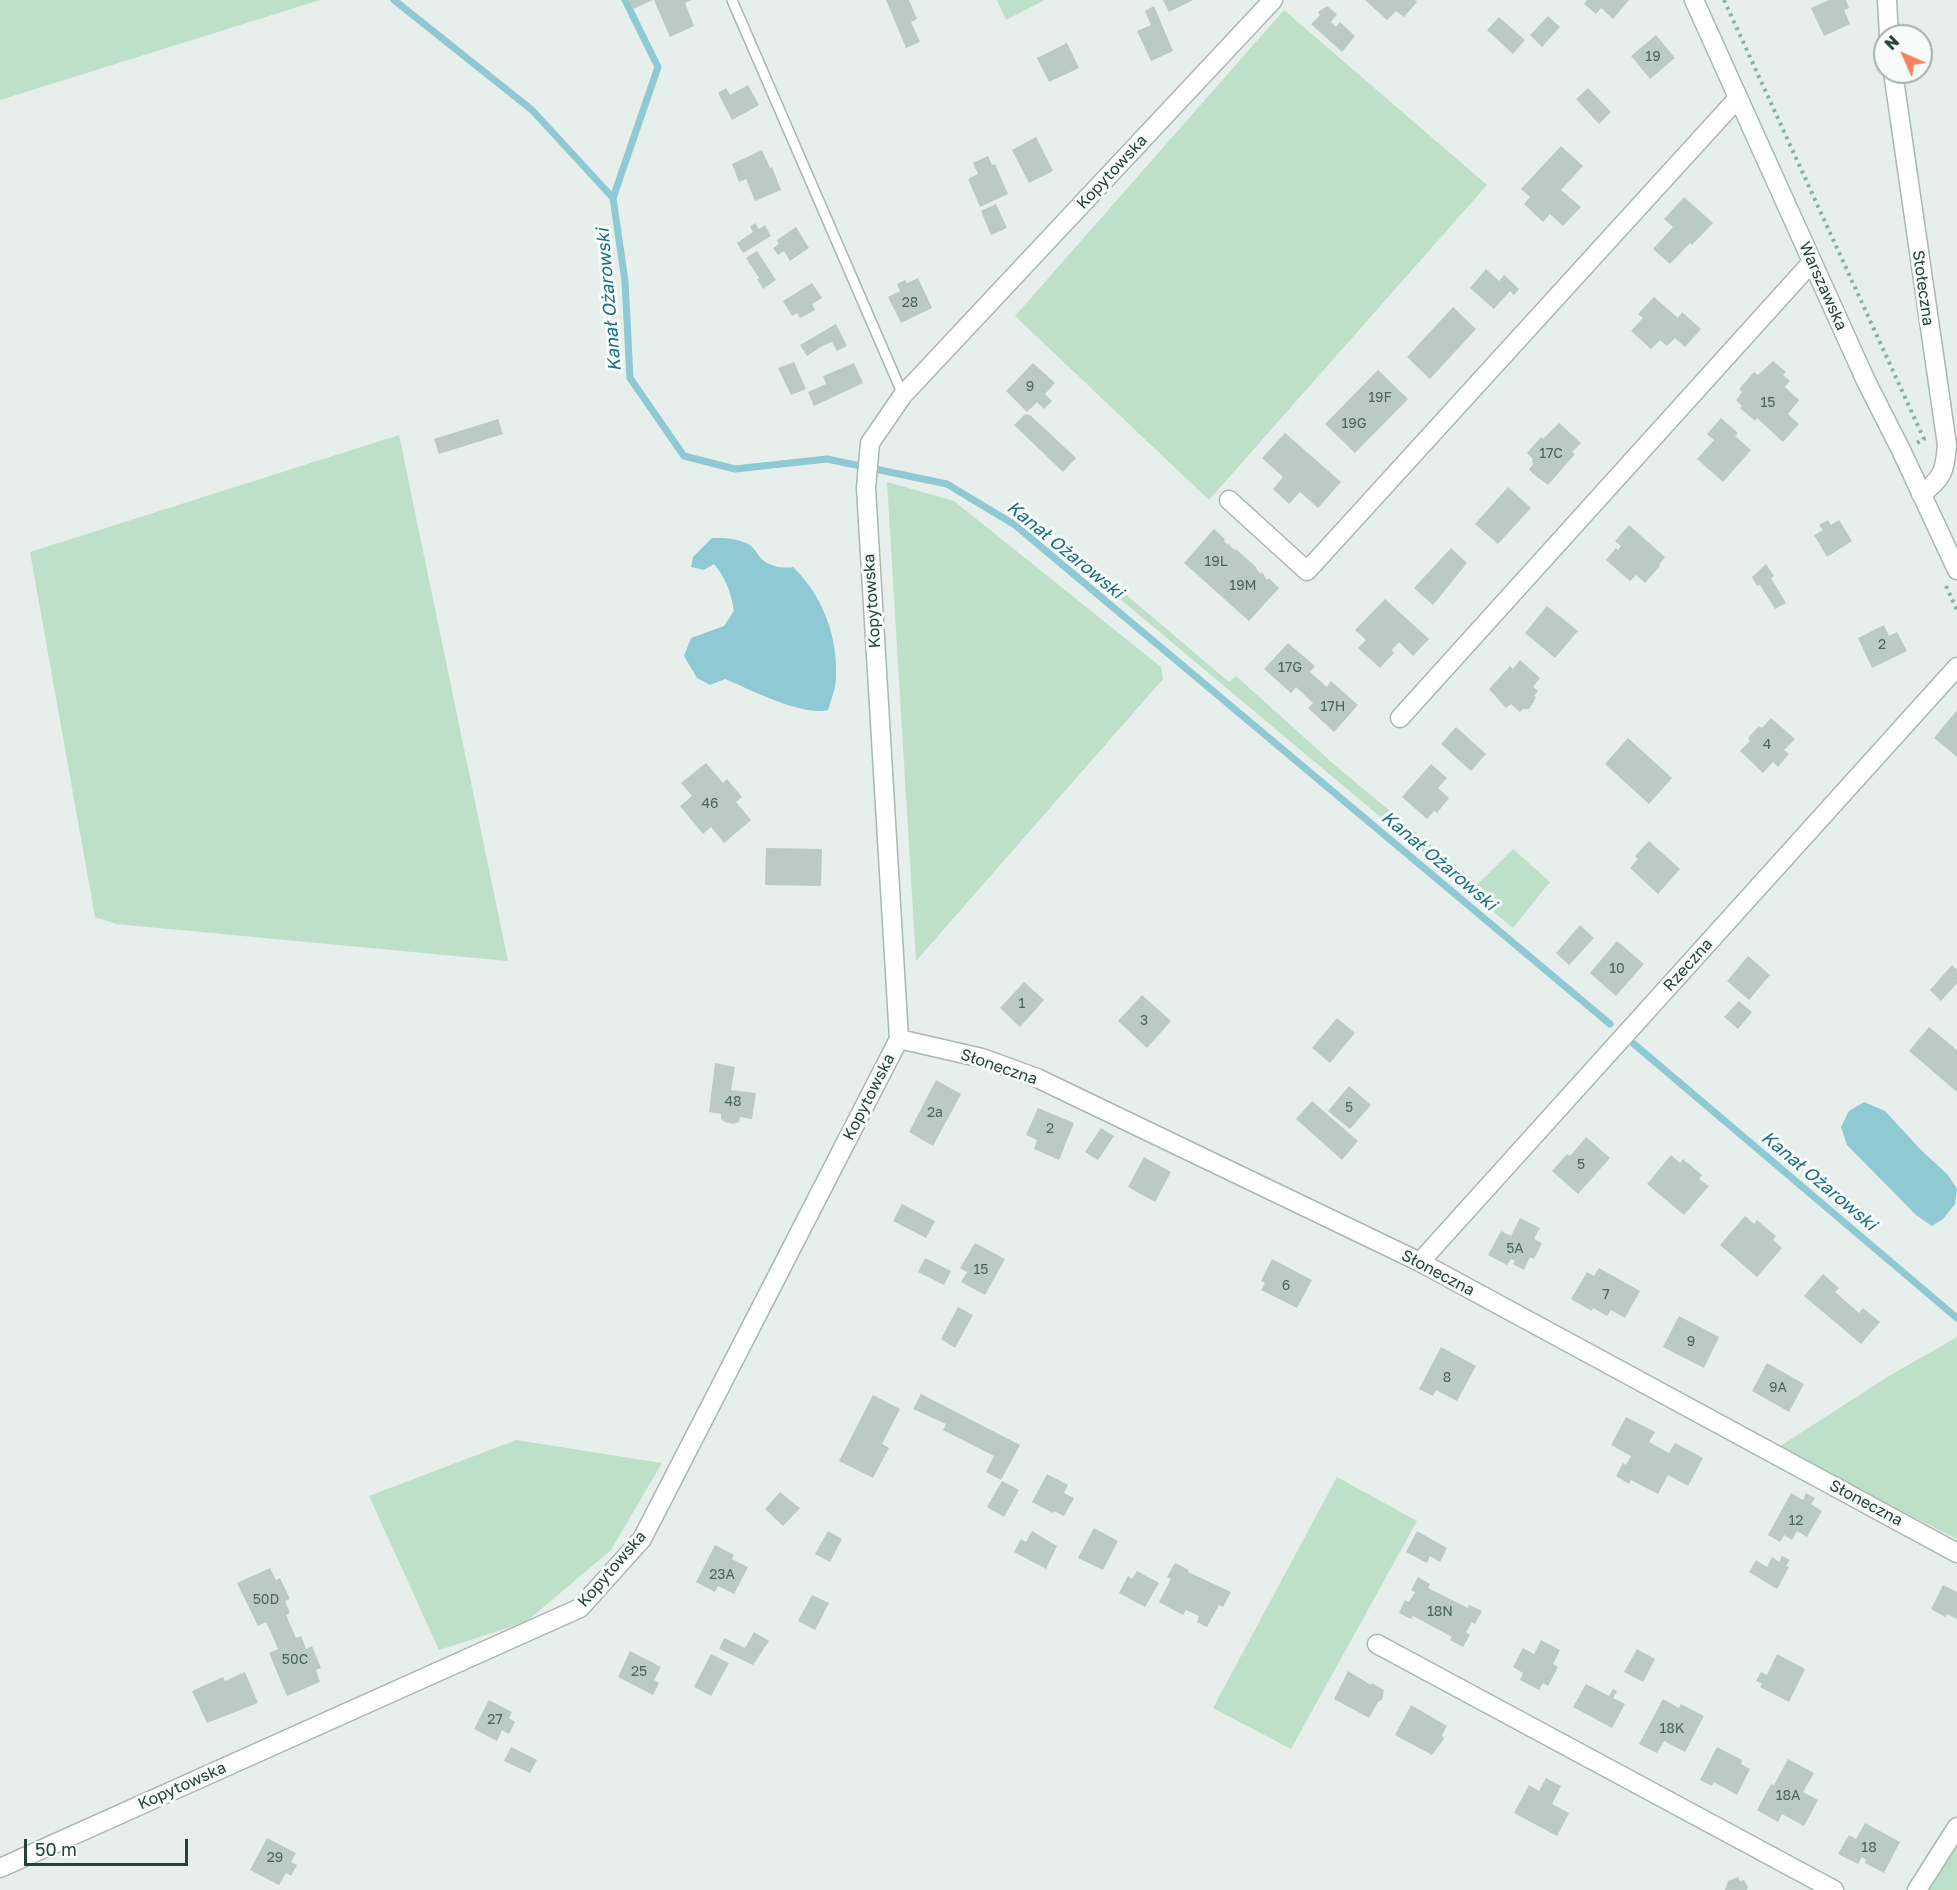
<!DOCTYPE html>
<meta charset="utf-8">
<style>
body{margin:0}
#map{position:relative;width:1957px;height:1890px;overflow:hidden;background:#e6efeb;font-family:"Golos Text",sans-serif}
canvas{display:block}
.north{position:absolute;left:1873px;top:24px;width:60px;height:60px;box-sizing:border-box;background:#f7fbf9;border:2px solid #a3b1ad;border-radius:50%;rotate:315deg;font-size:16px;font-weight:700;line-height:24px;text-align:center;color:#24423a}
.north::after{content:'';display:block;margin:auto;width:21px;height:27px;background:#f4845f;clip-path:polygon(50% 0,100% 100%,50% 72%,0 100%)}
.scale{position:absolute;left:24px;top:1839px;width:164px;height:27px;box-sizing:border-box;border:3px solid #24423a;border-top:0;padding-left:8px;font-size:18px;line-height:21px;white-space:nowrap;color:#24423a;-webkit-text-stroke:4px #f7fbf9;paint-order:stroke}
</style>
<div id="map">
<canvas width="1957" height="1890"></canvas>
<div class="north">N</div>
<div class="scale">50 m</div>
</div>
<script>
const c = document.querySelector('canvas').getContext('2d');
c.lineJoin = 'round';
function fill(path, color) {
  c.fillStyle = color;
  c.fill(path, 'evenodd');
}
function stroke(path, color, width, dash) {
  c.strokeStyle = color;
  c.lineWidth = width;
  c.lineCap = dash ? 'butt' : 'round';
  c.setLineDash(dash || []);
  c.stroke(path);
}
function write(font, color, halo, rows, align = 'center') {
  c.font = font + ' "Golos Text",sans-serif';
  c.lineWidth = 6;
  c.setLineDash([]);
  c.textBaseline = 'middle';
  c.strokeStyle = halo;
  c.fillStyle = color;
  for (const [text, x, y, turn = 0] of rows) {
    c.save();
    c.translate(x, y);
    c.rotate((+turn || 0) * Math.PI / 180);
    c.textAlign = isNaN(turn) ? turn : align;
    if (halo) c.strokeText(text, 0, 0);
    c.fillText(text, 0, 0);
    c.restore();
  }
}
fill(new Path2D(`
 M 0,0 L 320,0 L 0,100 Z
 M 997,0 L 1045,0 L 1006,20 Z
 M 1284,10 L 1487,185 L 1209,500 L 1015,316 Z
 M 399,435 L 508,961 L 116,924 L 95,917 L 30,552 Z
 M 887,482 L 954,501 L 1161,667 L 1163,679 L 916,961 Z
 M 1124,593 L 1229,682 L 1236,676 L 1337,767 L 1478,884 L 1513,849 L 1550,882 L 1513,928 L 1119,598 Z
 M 1957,1337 L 1957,1539 L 1777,1448 L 1889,1376 Z
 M 516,1440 L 662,1463 L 611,1550 L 526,1622 L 439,1650 L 369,1496 Z
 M 1337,1477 L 1417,1521 L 1291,1749 L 1213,1708 Z
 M 1957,1845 L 1957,1890 L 1929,1890 Z`), '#bfe0c8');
fill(new Path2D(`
 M 712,538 C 725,538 738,538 750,545 C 754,548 756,552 759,556 C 766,566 782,569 793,567 C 823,596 838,637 836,678 C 836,688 831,700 828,710 C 800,716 752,690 725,679 L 710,685 L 697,678 L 684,656 L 691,638 L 724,626 L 734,611 C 731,592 726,579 714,564 L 704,570 L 691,567 L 693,557 Z
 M 1864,1102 L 1885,1111 L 1921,1150 L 1948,1175 L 1957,1189 L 1955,1204 L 1943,1219 L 1932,1226 L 1916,1215 L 1847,1145 L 1841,1127 L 1849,1111 Z`), '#8ec9d4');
stroke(new Path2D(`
 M 394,0 L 532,110 L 613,198 L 625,281 L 630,378 L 684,456 L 735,469 L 827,459 L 947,484 L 1015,525 L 1610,1024
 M 613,198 L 658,67 L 625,0
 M 1634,1044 L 1957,1318`), '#8ec9d4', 7);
fill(new Path2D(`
 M 628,0 L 653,0 L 633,9 Z
 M 654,0 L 692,0 L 685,3 L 694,26 L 670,37 Z
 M 886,0 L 909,0 L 917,19 L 911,22 L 920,42 L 906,48 Z
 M 1163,0 L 1193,0 L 1169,12 Z
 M 1365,0 L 1415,0 L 1417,2 L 1404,17 L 1396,11 L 1387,20 Z
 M 1587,0 L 1629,0 L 1613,19 L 1601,8 L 1596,14 L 1584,4 Z
 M 1829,0 L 1846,0 L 1849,8 L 1844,10 L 1850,24 L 1824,36 L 1811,8 Z
 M 1154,6 L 1173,51 L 1151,61 L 1137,31 L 1151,25 L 1145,11 Z
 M 1327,6 L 1337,14 L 1331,22 L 1336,27 L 1340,22 L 1355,36 L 1342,52 L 1311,24 L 1320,15 L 1318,12 Z
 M 1548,16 L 1560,27 L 1542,47 L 1530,35 Z
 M 1499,17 L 1525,40 L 1513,54 L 1487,30 Z
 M 1656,35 L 1675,58 L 1650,79 L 1631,56 Z
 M 1067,43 L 1079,68 L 1049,82 L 1037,58 Z
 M 748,85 L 759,105 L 732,120 L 718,93 L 726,88 L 730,95 Z
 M 1588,88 L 1611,112 L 1599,124 L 1576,99 Z
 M 1036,137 L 1053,171 L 1029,183 L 1012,150 Z
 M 1561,146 L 1583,166 L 1561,190 L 1581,207 L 1563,226 L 1550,214 L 1543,222 L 1524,204 L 1530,197 L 1521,189 Z
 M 762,150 L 770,168 L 772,167 L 781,190 L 755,201 L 746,179 L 739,182 L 732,164 Z
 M 988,156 L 992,165 L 995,164 L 1008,194 L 980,207 L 968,179 L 978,174 L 973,163 Z
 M 1684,197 L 1713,223 L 1692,245 L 1690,243 L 1670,264 L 1653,249 L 1673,227 L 1664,219 Z
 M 996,204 L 1007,228 L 991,235 L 981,211 Z
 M 755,223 L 759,229 L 765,225 L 771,236 L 743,253 L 737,243 L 753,232 L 750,227 Z
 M 796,227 L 809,248 L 790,261 L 784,251 L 778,255 L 773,248 L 779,244 L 777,240 Z
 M 757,251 L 776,280 L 763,289 L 757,279 L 759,278 L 746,258 Z
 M 1486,269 L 1499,281 L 1504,275 L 1519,289 L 1514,295 L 1510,291 L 1494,309 L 1470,288 Z
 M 918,278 L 932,308 L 901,323 L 888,297 L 900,291 L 897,284 L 905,280 L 907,283 Z
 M 812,283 L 822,298 L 812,304 L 815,310 L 800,318 L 797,313 L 792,316 L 783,301 Z
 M 1654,297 L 1678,318 L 1682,312 L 1701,329 L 1685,347 L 1675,338 L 1667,346 L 1660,340 L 1651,349 L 1631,331 L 1643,318 L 1638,314 Z
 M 1453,307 L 1476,329 L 1430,379 L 1407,357 Z
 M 836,324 L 847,346 L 837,351 L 832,342 L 824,345 L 807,356 L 800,345 Z
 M 1773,361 L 1786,372 L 1783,375 L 1790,381 L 1785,387 L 1799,400 L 1788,414 L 1799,424 L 1783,442 L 1757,418 L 1755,421 L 1740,408 L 1742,406 L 1736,400 L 1742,392 L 1739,389 L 1754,372 L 1758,375 Z
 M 794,362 L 806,389 L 791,395 L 778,368 Z
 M 854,363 L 863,383 L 814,406 L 808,392 L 826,384 L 823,376 Z
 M 1033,363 L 1055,383 L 1045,394 L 1052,401 L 1044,409 L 1037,402 L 1027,412 L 1006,391 Z
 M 1378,370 L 1408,399 L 1355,453 L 1325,424 Z
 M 1025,414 L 1030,415 L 1076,458 L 1063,472 L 1014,425 Z
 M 1721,418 L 1738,433 L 1735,436 L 1751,450 L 1723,482 L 1697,459 L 1714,440 L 1707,434 Z
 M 498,419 L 503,434 L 439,454 L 434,439 Z
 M 1559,423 L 1581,443 L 1572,452 L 1575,454 L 1548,485 L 1532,473 L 1529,469 L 1533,465 L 1532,458 L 1527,453 L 1541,437 L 1543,439 Z
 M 1285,433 L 1341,482 L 1318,508 L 1300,492 L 1289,504 L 1273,489 L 1283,477 L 1262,458 Z
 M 1508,487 L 1531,508 L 1498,544 L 1475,524 Z
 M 1828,520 L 1831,525 L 1839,520 L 1852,541 L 1827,557 L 1814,535 L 1823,530 L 1819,525 Z
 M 1629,525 L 1665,557 L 1659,565 L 1660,566 L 1645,583 L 1636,575 L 1630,581 L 1606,560 L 1616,548 L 1618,550 L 1621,546 L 1615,541 Z
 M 1214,529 L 1225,539 L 1224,541 L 1228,545 L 1230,543 L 1230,546 L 1235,550 L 1236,549 L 1257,568 L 1256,569 L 1261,574 L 1262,572 L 1267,580 L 1269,578 L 1279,588 L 1249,621 L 1184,563 Z
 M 1451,548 L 1467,563 L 1433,605 L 1414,588 Z
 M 1766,564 L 1774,576 L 1771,578 L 1786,603 L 1775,609 L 1760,585 L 1757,586 L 1752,577 Z
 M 1385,599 L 1429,639 L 1413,656 L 1399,642 L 1392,650 L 1394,653 L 1380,668 L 1358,648 L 1366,640 L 1355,630 Z
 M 1547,606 L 1578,631 L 1555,658 L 1525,633 Z
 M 1884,625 L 1889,636 L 1897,632 L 1907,651 L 1872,668 L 1858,638 Z
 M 1288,643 L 1315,666 L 1310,672 L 1327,687 L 1331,681 L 1358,705 L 1334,732 L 1308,708 L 1313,703 L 1296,687 L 1291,693 L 1264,669 Z
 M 1520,660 L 1540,678 L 1533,687 L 1538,691 L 1534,696 L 1536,697 L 1533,703 L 1529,709 L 1523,709 L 1520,712 L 1511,704 L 1506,708 L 1489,689 L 1510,666 L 1513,669 Z
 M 1957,710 L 1957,757 L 1934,738 Z
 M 1771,718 L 1795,739 L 1784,750 L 1789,754 L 1778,767 L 1773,762 L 1763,773 L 1740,751 L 1750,741 L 1748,738 L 1759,726 L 1762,728 Z
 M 1456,727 L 1486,754 L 1471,771 L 1441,744 Z
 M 1628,738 L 1672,778 L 1649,804 L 1605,764 Z
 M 706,763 L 723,783 L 727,779 L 742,797 L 736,802 L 751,820 L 724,843 L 711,827 L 703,834 L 680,806 L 692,796 L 681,783 Z
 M 1431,764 L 1447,778 L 1438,788 L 1449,798 L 1437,813 L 1434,811 L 1427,819 L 1402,797 Z
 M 1649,841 L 1680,869 L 1658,894 L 1630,868 L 1638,859 L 1635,856 Z
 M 766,848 L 822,849 L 821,886 L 765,885 Z
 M 1580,925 L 1594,938 L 1569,965 L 1556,953 Z
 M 1617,941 L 1644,964 L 1616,996 L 1590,973 Z
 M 1748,956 L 1770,975 L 1749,1000 L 1727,981 Z
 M 1952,965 L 1957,970 L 1957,983 L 1941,1001 L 1930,990 Z
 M 1024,982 L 1044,1000 L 1020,1027 L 1000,1008 Z
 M 1142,995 L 1171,1021 L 1147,1048 L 1118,1021 Z
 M 1739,1001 L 1752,1012 L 1738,1029 L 1724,1017 Z
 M 1337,1018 L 1355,1033 L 1330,1063 L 1312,1048 Z
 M 1929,1027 L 1957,1050 L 1957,1092 L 1909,1051 Z
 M 715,1063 L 735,1067 L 731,1090 L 756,1093 L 752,1119 L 740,1117 L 739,1122 L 733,1124 L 725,1122 L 721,1119 L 721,1114 L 709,1112 Z
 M 936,1080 L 961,1094 L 933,1146 L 909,1132 Z
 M 1349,1086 L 1371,1105 L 1350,1129 L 1328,1111 Z
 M 1312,1101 L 1358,1141 L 1342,1160 L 1296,1119 Z
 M 1038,1108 L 1074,1123 L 1059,1160 L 1034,1149 L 1037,1140 L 1026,1135 Z
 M 1101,1128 L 1114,1136 L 1098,1160 L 1085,1152 Z
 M 1586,1137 L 1610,1158 L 1578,1194 L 1552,1171 L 1567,1154 L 1570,1156 Z
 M 1671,1155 L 1680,1163 L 1683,1159 L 1702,1175 L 1699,1179 L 1709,1186 L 1684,1215 L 1647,1184 Z
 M 1144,1157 L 1171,1172 L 1155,1202 L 1128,1187 Z
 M 902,1204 L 935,1221 L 926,1238 L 893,1221 Z
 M 1745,1216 L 1754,1224 L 1757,1220 L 1776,1236 L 1773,1240 L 1782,1248 L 1757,1277 L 1720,1245 Z
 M 1520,1218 L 1540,1228 L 1534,1239 L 1542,1243 L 1534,1259 L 1530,1257 L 1524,1270 L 1513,1264 L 1515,1261 L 1511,1259 L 1507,1265 L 1488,1255 L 1501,1231 L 1511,1236 Z
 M 975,1243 L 1005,1259 L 985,1295 L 961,1282 L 967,1272 L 960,1268 Z
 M 925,1258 L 951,1271 L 944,1285 L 918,1272 Z
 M 1272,1259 L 1312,1280 L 1297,1308 L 1261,1290 L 1265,1283 L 1261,1281 Z
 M 1599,1268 L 1640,1291 L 1625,1318 L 1611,1310 L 1607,1316 L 1593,1308 L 1592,1311 L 1571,1299 L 1587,1272 L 1594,1276 Z
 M 1823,1274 L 1839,1288 L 1835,1292 L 1859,1313 L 1863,1308 L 1880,1322 L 1861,1344 L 1804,1296 Z
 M 958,1307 L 973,1315 L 955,1348 L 941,1339 Z
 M 1679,1316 L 1719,1337 L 1704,1368 L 1663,1347 Z
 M 1441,1347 L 1476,1366 L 1457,1401 L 1436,1390 L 1433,1396 L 1419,1389 Z
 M 1767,1363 L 1804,1384 L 1789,1412 L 1752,1391 Z
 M 921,1394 L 1020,1445 L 1001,1480 L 986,1472 L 994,1456 L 943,1430 L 946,1424 L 913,1409 Z
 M 873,1395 L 900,1409 L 882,1444 L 889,1448 L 873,1478 L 839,1461 Z
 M 1626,1417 L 1655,1432 L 1649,1442 L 1669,1453 L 1675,1443 L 1703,1458 L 1688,1486 L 1668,1475 L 1658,1494 L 1631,1480 L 1629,1484 L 1616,1476 L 1623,1463 L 1626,1465 L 1631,1456 L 1611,1445 Z
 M 1047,1474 L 1068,1485 L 1064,1493 L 1074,1498 L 1064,1516 L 1054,1511 L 1053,1513 L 1032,1502 Z
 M 1002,1481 L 1019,1490 L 1004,1517 L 987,1507 Z
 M 780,1492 L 800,1508 L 783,1526 L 765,1509 Z
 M 1791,1493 L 1803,1500 L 1806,1493 L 1815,1498 L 1811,1504 L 1822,1511 L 1807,1537 L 1797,1531 L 1792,1540 L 1784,1535 L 1780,1542 L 1768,1535 Z
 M 1094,1528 L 1118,1541 L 1103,1570 L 1078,1558 Z
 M 828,1531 L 842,1539 L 830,1562 L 815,1554 Z
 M 1032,1531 L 1057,1546 L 1046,1569 L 1014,1552 L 1021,1539 L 1026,1542 Z
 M 1417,1531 L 1447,1548 L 1440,1562 L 1430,1556 L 1427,1563 L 1406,1552 Z
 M 715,1545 L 734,1555 L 732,1559 L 748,1567 L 734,1594 L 718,1586 L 715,1592 L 696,1582 Z
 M 1782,1556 L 1790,1560 L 1786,1566 L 1789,1567 L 1777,1589 L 1749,1572 L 1756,1560 L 1767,1567 L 1772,1557 L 1779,1562 Z
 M 1175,1563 L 1189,1570 L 1188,1572 L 1231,1592 L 1223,1607 L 1219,1605 L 1207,1627 L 1197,1622 L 1199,1616 L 1186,1610 L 1183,1615 L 1159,1602 L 1171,1579 L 1167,1577 Z
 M 270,1568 L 276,1580 L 280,1578 L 290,1599 L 285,1601 L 290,1613 L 286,1615 L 296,1638 L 301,1636 L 306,1649 L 312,1646 L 321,1668 L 316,1670 L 320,1682 L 287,1696 L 269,1653 L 278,1649 L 272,1635 L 266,1622 L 258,1626 L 237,1583 Z
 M 1137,1571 L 1159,1583 L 1145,1607 L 1119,1593 L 1128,1576 L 1132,1579 Z
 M 1418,1577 L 1430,1584 L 1428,1588 L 1468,1608 L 1469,1605 L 1482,1611 L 1475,1624 L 1472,1622 L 1466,1632 L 1470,1635 L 1463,1647 L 1450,1640 L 1452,1637 L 1413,1616 L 1411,1619 L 1399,1613 L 1405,1600 L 1409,1602 L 1415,1592 L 1411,1590 Z
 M 1943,1585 L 1957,1592 L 1957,1619 L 1947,1614 L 1945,1617 L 1931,1609 Z
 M 812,1595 L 829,1603 L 815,1630 L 798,1621 Z
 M 754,1632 L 769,1641 L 753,1665 L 719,1649 L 724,1638 L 745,1648 Z
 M 1541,1640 L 1560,1650 L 1553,1664 L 1558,1667 L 1548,1686 L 1543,1683 L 1539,1690 L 1520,1680 L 1523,1673 L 1513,1667 L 1523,1648 L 1534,1654 Z
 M 1637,1649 L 1655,1659 L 1643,1682 L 1624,1672 Z
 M 630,1651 L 661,1667 L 654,1680 L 659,1683 L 653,1695 L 618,1677 Z
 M 711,1654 L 729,1663 L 711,1696 L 694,1687 Z
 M 1777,1654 L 1805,1669 L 1789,1702 L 1760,1687 L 1762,1684 L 1756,1681 L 1761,1672 L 1767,1675 Z
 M 1348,1671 L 1371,1685 L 1372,1683 L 1384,1690 L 1382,1700 L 1378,1702 L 1369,1718 L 1334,1699 Z
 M 245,1672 L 258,1703 L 207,1723 L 192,1691 L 223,1677 L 225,1681 Z
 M 1586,1684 L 1609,1696 L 1613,1689 L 1617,1691 L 1613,1698 L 1625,1704 L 1612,1728 L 1573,1707 Z
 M 1663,1699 L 1679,1708 L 1681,1704 L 1704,1716 L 1685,1752 L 1664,1741 L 1657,1753 L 1639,1744 Z
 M 489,1700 L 512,1712 L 509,1718 L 515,1722 L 509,1734 L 502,1730 L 497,1741 L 474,1729 Z
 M 1411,1705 L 1447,1726 L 1442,1735 L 1444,1739 L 1432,1755 L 1395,1735 Z
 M 511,1747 L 537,1760 L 530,1773 L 504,1761 Z
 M 1717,1747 L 1742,1760 L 1741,1764 L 1750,1769 L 1737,1795 L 1714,1782 L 1712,1786 L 1700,1780 Z
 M 1788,1759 L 1814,1773 L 1803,1792 L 1818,1800 L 1804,1826 L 1782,1814 L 1778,1822 L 1757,1810 L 1771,1784 L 1774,1785 Z
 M 1546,1778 L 1561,1786 L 1552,1804 L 1569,1813 L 1557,1836 L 1514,1813 L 1529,1785 L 1539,1791 Z
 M 1865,1823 L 1900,1842 L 1884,1873 L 1865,1863 L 1866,1860 L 1862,1857 L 1858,1864 L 1838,1854 L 1849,1835 L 1856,1839 Z
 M 267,1838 L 296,1853 L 291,1862 L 297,1865 L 291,1876 L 286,1873 L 279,1885 L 250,1870 Z
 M 1738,1877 L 1740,1881 L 1744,1880 L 1748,1887 L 1747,1890 L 1725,1890 L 1728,1881 Z`), '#bbcac4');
const lane = new Path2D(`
 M 732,0 L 903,395`);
const street = new Path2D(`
 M 1887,0 L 1889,36
 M 1893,72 L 1947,445 C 1945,470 1943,479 1921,494
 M 1229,500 L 1307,571 L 1738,98
 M 1400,718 L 1812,262
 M 899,1039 L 982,1058 L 1037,1078 L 1420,1262 L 1957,1553
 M 1420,1262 L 1957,667
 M 1377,1644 L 1834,1890
 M 0,1868 L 580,1608 L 642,1539 L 899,1039 L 866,488 L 870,443 L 903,395 L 1273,0
 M 1917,1890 L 1957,1827`);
const secondary = new Path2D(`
 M 1694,0 L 1866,381 L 1901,450 L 1957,570`);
stroke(lane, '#a8b8b2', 12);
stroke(street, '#a8b8b2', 21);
stroke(secondary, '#a4bbb3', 21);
stroke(new Path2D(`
 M 1724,0 L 1924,439 L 1917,443
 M 1946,586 L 1957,610`), '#86b3a5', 4, [3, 4.5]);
stroke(lane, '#fff', 9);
stroke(street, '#fff', 18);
stroke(secondary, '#fff', 18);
write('14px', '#4a645c', null, [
 ["19",1653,57],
 ["28",910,303],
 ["9",1030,387],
 ["19F",1380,398],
 ["15",1768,403],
 ["19G",1354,424],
 ["17C",1551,454],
 ["19L",1216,562],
 ["19M",1243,586],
 ["2",1882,645],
 ["17G",1290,668],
 ["17H",1333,707],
 ["4",1767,745],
 ["46",710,804],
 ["10",1617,969],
 ["1",1022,1004],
 ["3",1144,1021],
 ["48",733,1102],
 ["5",1349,1108],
 ["2a",935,1113],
 ["2",1050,1129],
 ["5",1581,1165],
 ["5A",1515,1249],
 ["15",981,1270],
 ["6",1286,1286],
 ["7",1606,1295],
 ["9",1691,1342],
 ["8",1447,1378],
 ["9A",1778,1388],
 ["12",1796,1521],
 ["23A",722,1575],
 ["50D",266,1600],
 ["18N",1440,1612],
 ["50C",295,1660],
 ["25",639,1672],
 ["27",495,1720],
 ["18K",1672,1729],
 ["18A",1788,1796],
 ["18",1869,1848],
 ["29",275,1858]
]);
write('16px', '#24423a', '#f7fbf9', [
 ["Kopytowska",1112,172,-47],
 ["Warszawska",1823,286,66],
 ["Stołeczna",1923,288,82],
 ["Kopytowska",872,601,-94],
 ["Rzeczna",1688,965,-48],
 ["Słoneczna",999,1067,19],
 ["Kopytowska",869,1097,-63],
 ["Słoneczna",1438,1273,28],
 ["Słoneczna",1866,1503,28],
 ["Kopytowska",612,1569,-49],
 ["Kopytowska",182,1786,-24]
]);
write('italic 18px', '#1c6f80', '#f7fbf9', [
 ["Kanał Ożarowski",609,300,-95],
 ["Kanał Ożarowski",1065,550,39],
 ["Kanał Ożarowski",1439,861,40],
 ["Kanał Ożarowski",1819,1181,40]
]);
</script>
